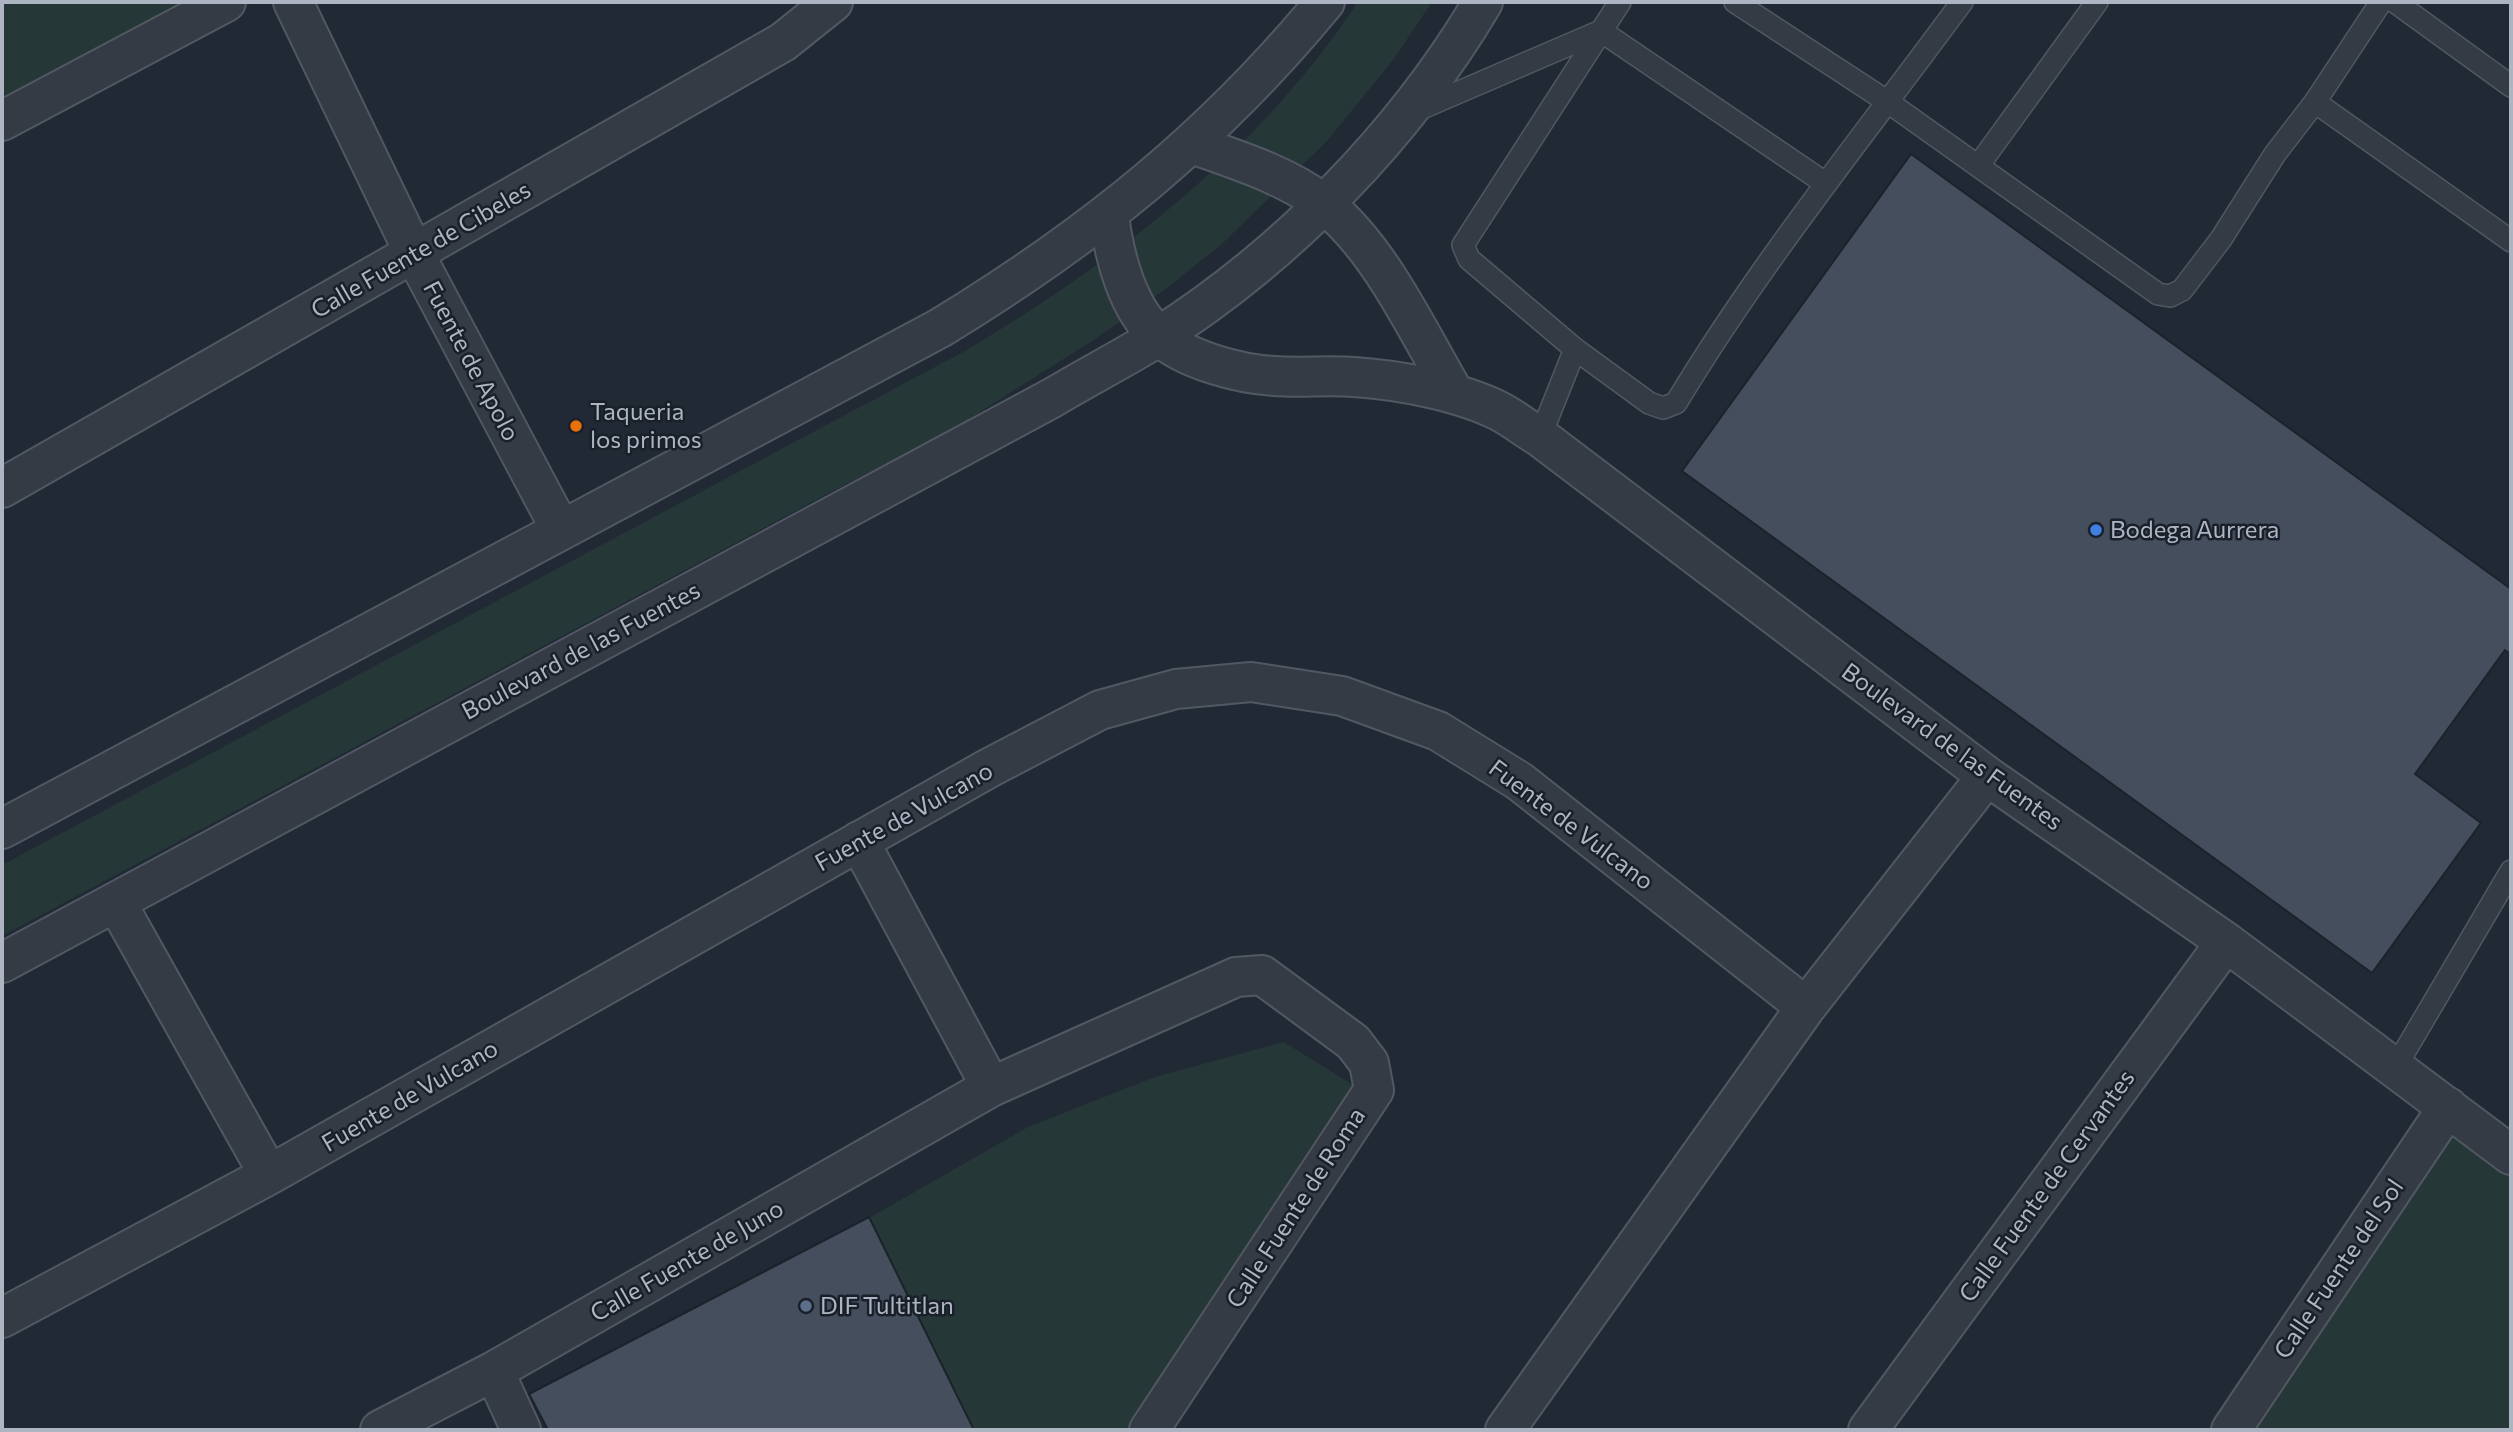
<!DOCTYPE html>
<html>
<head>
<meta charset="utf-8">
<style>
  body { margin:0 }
  #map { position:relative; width:2513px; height:1432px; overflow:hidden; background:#212934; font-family:Commissioner,sans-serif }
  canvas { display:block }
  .frame { position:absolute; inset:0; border:4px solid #aeb5c2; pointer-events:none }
</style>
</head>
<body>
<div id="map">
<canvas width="2513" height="1432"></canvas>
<div class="frame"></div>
</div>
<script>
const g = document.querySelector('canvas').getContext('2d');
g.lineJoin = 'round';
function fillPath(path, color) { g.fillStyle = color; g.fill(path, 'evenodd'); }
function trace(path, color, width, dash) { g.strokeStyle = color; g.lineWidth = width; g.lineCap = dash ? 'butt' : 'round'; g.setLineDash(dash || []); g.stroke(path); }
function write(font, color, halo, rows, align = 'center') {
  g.font = font + ' Commissioner,sans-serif'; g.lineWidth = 5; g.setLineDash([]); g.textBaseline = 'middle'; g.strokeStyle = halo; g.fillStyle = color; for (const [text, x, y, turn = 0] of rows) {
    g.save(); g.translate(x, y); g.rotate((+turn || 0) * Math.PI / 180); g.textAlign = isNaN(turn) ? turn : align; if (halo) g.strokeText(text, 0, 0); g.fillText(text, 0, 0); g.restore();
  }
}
fillPath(new Path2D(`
  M2,2H183L2,99Z
  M1358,2H1432L1393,60L1327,141L1223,243L1163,291L1092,341L942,436L844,485L2,936V865L965,351C1119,259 1258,152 1358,2Z
  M1284,1042L1353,1085L1136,1430H974L869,1218L1028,1127L1155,1077Z
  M2461,1106L2511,1132V1430H2236Z`), '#263737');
const building = new Path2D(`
  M1911,154L2511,589V655L2505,650L2415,774L2481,823L2372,973L1682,471Z
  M869,1217L974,1430H548L529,1394Z`);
fillPath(building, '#444e5c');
trace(building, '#1c222c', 2);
const service = new Path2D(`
  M1620,2L1463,245L1469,259L1575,349L1649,403L1663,408L1676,403C1761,262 1865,134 1962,2
  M1735,2L1888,102L2158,294L2170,296L2182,290L2221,239L2275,154L2315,102L2381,2
  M2395,2L2511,86
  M2315,102L2511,241
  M1415,111L1601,31L1825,183
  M1978,166L2097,2
  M1540,437L1575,349
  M2395,1068L2511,871`);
const minor = new Path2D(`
  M293,2L415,255L561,530
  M2,121L226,2
  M1192,144C1237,160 1286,175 1324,204C1380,248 1418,332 1454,393
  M1109,216C1114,255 1127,309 1159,336C1186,360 1239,374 1274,376C1301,378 1328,375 1354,377C1399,380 1459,391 1499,411C1513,418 1526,429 1540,437L1987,776L2226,942L2511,1155
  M2,488L783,42L833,2
  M859,841L991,1087
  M116,902L269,1175
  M2,1318L269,1175L989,768L1100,710L1176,689L1251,682L1342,696L1438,731L1519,781L1806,1007
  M494,1371L521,1430
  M380,1430L494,1371L991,1087L1236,977L1262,975L1353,1042L1369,1063L1374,1090L1149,1430
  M1505,1430L1806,1007L1987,776
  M1868,1430L2226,942
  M2231,1430L2448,1107`);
const tertiary = new Path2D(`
  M2,829L940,328C1091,236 1212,139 1325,2
  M2,963L1052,398C1087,377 1124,358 1158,337C1288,254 1405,134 1483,2`);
trace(service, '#515863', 24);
trace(minor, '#515863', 42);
trace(tertiary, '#515863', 42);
trace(service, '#343b45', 21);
trace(minor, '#343b45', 38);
trace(tertiary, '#343b45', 38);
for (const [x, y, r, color] of [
  [576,426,7,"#e8710a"],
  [2096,530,7,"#3f7fe0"],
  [806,1306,7,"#5c6f8a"]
]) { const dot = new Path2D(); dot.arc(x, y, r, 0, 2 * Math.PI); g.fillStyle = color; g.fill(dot); trace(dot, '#1a202a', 2.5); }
write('24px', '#aeb5c2', '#1a202a', [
  ["Calle Fuente de Cibeles",421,250,-30],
  ["Fuente de Apolo",471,361,62],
  ["Boulevard de las Fuentes",581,651,-28],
  ["Boulevard de las Fuentes",1952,747,36],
  ["Fuente de Vulcano",904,817,-29],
  ["Fuente de Vulcano",1571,825,37],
  ["Fuente de Vulcano",410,1096,-30],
  ["Calle Fuente de Cervantes",2047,1186,-54],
  ["Calle Fuente de Roma",1296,1208,-57],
  ["Calle Fuente de Juno",687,1261,-30],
  ["Calle Fuente del Sol",2339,1269,-56]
]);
write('24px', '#aeb5c2', '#1a202a', [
  ["Taqueria",590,412],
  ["los primos",590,440],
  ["Bodega Aurrera",2110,530],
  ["DIF Tultitlan",820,1306]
], 'left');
</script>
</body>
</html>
